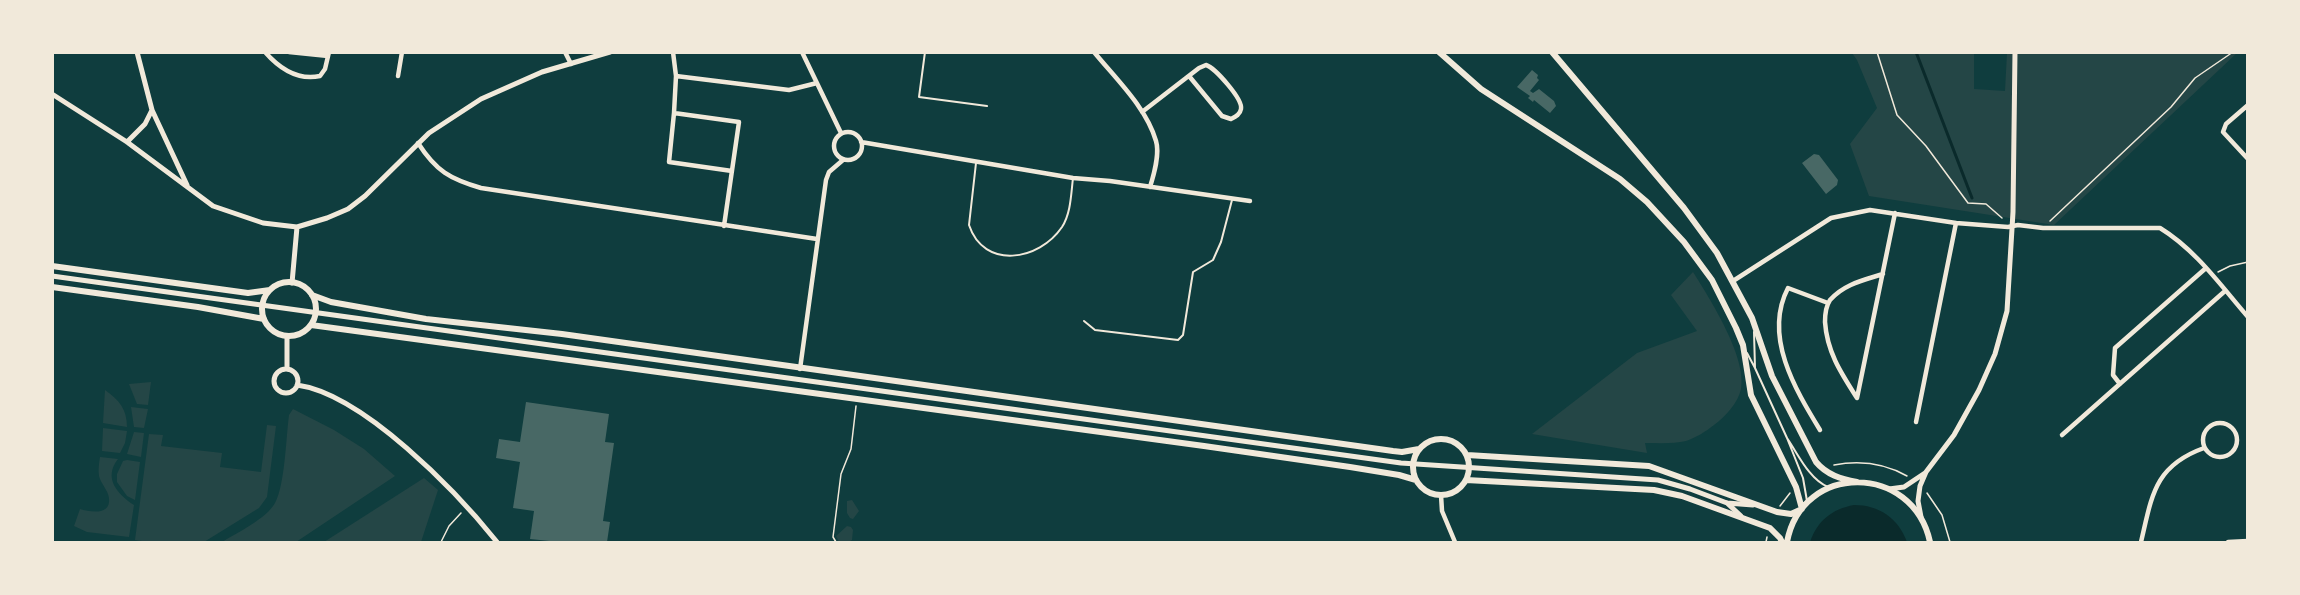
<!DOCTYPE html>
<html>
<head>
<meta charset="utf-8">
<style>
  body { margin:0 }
  #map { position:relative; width:2300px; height:595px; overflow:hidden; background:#0f3d3e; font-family:Lato,sans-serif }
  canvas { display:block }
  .frame { position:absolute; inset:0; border:54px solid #f1e9da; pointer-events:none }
</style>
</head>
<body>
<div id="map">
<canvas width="2300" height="595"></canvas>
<div class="frame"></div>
</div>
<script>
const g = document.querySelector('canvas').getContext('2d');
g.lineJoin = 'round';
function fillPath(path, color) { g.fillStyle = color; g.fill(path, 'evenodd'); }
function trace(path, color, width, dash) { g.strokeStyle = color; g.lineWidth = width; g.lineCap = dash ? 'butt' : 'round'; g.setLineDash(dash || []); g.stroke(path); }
fillPath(new Path2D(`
  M1852,53H1974V89L2005,91L2007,53H2237L2054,225L1869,196L1850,144L1877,108L1857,60Z
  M1693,272C1710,299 1747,357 1741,389C1738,403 1725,417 1714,425C1705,432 1697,437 1686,441C1674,444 1658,443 1645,443L1647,453L1532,434L1637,353L1697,331L1671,295Z
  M151,382L148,405L137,404L129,384Z
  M105,390C119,400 127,409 127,427L103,423Z
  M131,407L148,409L144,428L134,427Z
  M293,409L334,430L364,449L395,476L296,542H222C237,533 267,518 275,503C285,485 286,437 289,415Z
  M267,425L276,426L267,497L259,508L204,542H149L135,540L149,434L163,435L161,446L222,453L220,467L261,472Z
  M103,428L127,431L125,443L120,453L102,451Z
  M134,432L144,433L141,457L127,454Z
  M100,457L118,459C103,478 117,494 134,505L129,537L87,532L74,526L80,509C90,512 111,516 109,498C108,490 101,484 99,476C98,470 99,463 100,457Z
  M127,460L140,462L135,500L127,496L117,482V474L123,461Z
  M424,478L438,490L421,542H324Z
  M852,500L859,511L853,519L850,518L847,513V501Z
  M847,526L851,527L853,530L852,540L848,542H839L836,536Z`), '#244646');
fillPath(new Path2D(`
  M1854,505C1879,505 1898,518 1907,542H1810C1817,521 1832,509 1854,505Z`), '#0a2a2b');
trace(new Path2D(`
  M1916,52L1972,198`), '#0a2a2b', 3);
fillPath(new Path2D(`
  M1532,70L1538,75L1537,78L1539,80L1530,91L1533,93L1539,89L1554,101L1556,106L1550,113L1534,100L1533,102L1528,98L1530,96L1517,87Z
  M1814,154L1819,155L1838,180L1837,185L1826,194L1802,163Z
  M526,402L609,414L605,442L614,443L603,521L610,522L607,542H559L530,539L534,511L513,508L520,462L496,458L499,439L520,442Z`), '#486865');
trace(new Path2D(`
  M1877,52L1897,115L1926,146L1968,203L1986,204L2002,218
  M2050,221L2171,107L2195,78L2233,52
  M2218,272L2230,266L2248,262
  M1834,465C1860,460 1884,463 1907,476
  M1927,493L1942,515L1950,542
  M1780,506L1790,493
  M441,542L449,526L461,513
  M836,542L833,537L841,474L851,449L856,406
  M1766,542L1767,537`), '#f1e9da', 1.5);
trace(new Path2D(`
  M925,52L919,97L987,106
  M976,163L969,225C984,270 1039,261 1062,227C1071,213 1071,194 1073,178
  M1084,321L1095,330L1178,340L1183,335L1193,272L1213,260L1221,242L1232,200
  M1747,353L1755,368L1754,332
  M1755,368L1787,438
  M1807,501L1803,478L1787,438C1798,454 1809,479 1828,487`), '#f1e9da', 2);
trace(new Path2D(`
  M265,52C279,68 297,81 320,76L325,69L329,52
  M289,52L328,56
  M565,52L571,64
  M673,52L676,76L789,90L817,83
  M802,52L841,133
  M1094,52C1116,79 1146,107 1156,141C1160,154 1154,174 1150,187
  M398,76L402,52
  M676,76L674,113L739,122L724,226
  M2248,105L2226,124L2223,132L2248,159
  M1142,112L1199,68L1206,65C1215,68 1243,99 1241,109C1240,115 1235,117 1231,119L1222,116L1189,76
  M674,113L669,162L732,171
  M834 146a14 14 0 1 1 28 0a14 14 0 1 1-28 0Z
  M861,142L1073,178L1110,181L1250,201
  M418,143C436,171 450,179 481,188L817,239
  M1883,274C1864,280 1844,284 1830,300C1826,306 1825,315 1825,322C1827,352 1841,373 1857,398L1895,213
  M1733,281L1831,218L1870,210L1956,223L2008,227L2018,225L2043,228H2160C2196,250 2221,286 2248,317
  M800,369L826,180L829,172L843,160
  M2120,384L2113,375L2115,348L2206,268
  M1916,422L1956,223
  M2203 440a17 17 0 1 1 34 0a17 17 0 1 1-34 0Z
  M1820,430C1795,389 1763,336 1788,288L1828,303
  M2062,435L2225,291
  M1441,495L1442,511L1455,542
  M2141,542C2152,496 2154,466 2204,448
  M2228,542L2248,541`), '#f1e9da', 4.5);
trace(new Path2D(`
  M137,52L152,110L187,185
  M52,94L127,142L213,206L263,223L297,227L327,218L348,209L365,196L429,133L481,99L542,72L610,52
  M127,142L145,124L152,110
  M52,276L1401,463L1658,480L1690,489L1727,503L1753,505
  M292,283L297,227
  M287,336V369
  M274 381a12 12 0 1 1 24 0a12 12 0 1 1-24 0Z
  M297,385C363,394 457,492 497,542
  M1889,489L1904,487L1925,473
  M1727,503L1741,516
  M1921,517L1918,501L1920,486L1926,472L1954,435L1979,390L1995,354L2007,311L2013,212L2015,52`), '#f1e9da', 5);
trace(new Path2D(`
  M1439,52L1481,89L1620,179L1647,202L1684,242L1712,280L1736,328L1743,345L1751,395L1796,487L1802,509L1791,514L1777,512L1649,466L1467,455
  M1552,52L1684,208L1717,253L1752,318L1772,376L1816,462C1827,475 1841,479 1857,482
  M52,266L248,293L270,290
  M262 309a27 27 0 1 1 54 0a27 27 0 1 1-54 0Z
  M52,287L198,307L264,319
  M312,295L331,302L426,319L562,334L1393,451L1402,452L1419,449
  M311,325L1204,446L1350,467L1399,475L1416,480
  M1413 467a28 28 0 1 1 56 0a28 28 0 1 1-56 0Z
  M1466,480L1654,490L1682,496L1770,528L1780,538L1782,542
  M1787,542C1802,462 1913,463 1930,542`), '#f1e9da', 6);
</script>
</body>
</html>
